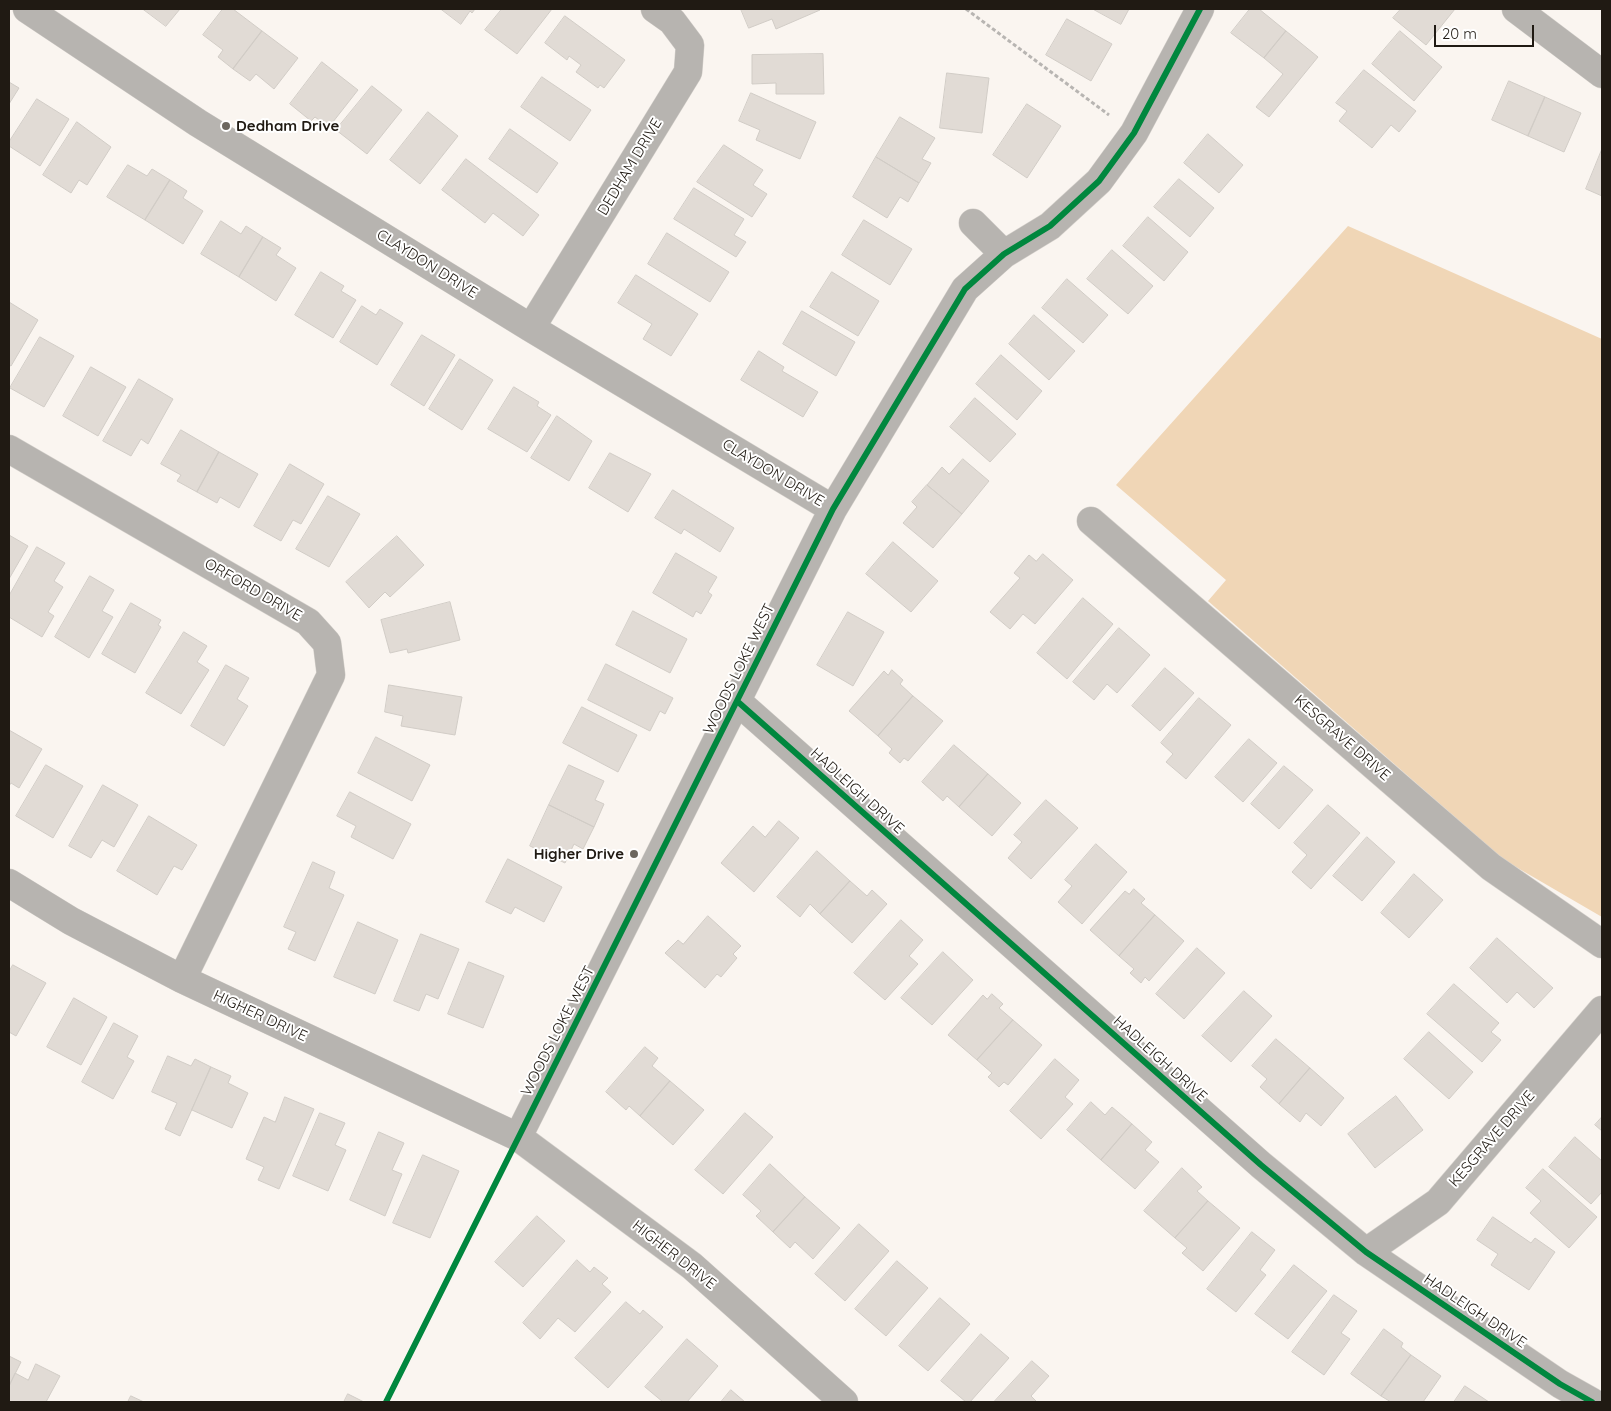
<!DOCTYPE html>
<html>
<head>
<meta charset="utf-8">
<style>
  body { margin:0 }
  #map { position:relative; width:1611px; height:1411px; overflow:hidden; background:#faf5f0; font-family:Quicksand,sans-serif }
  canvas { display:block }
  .frame { position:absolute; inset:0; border:10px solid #201a13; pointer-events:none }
  .scale { position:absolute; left:1434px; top:25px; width:100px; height:22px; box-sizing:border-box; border:2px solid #201a13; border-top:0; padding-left:6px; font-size:15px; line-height:18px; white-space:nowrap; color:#201a13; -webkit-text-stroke:4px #fff; paint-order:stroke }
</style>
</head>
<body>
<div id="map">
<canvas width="1611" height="1411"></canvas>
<div class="frame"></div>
<div class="scale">20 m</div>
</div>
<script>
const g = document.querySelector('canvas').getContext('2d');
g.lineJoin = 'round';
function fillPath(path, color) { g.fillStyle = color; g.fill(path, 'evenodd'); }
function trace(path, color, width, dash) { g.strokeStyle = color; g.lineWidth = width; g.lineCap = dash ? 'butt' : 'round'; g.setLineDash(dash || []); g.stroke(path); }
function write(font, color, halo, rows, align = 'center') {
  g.font = font + ' Quicksand,sans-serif'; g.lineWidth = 4; g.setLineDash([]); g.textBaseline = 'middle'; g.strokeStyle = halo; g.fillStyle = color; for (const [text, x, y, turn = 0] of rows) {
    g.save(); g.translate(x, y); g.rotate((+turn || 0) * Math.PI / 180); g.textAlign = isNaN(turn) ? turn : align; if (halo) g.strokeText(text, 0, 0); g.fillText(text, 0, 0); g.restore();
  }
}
fillPath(new Path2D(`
  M1348,226L1602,339V917L1504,860L1208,601L1226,580L1116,485Z`), '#f0d6b6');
const building = new Path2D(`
  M143,9H180L166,26Z
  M223,9H233L262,31L233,69L218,57L223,50L203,35Z
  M441,9H475L472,13L470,11L461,24Z
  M502,9H552L517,54L485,30Z
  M741,9H819L820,10L776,29L772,19L749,28Z
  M1093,9H1129L1121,24Z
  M1250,9H1259L1286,31L1264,58L1231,33Z
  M1401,9H1455L1426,45L1393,18Z
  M565,16L625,60L604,88L600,85L598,88L576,72L581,65L569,56L567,60L545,43Z
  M1067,19L1112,44L1091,81L1046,55Z
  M262,31L298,58L274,89L256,74L250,81L233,69Z
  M1286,31L1318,57L1269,117L1256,107L1283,74L1264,58Z
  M1400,31L1442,67L1414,101L1372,64Z
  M823,54L824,94H776V83L752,84V55Z
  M322,62L358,90L329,127L315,117L311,121L290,104Z
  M1364,70L1416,111L1399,132L1391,125L1372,148L1339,121L1347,111L1336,103Z
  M947,73L989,78L982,133L940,128Z
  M542,77L591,110L570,141L521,107Z
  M1509,81L1545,97L1528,136L1492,120Z
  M9,82L19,88L9,104Z
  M372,86L402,110L367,154L336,130Z
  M751,93L816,122L800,159L756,140L760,130L739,121Z
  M1545,97L1581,113L1564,152L1528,136Z
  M37,99L69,119L40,166L9,146V142Z
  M1027,104L1061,126L1027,178L993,155Z
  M428,112L458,136L420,184L390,160Z
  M900,117L935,138L922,159L931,163L919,183L876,157Z
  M77,122L111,147L87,185L79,180L71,193L43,175Z
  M510,129L558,163L537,193L489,159Z
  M1208,134L1243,165L1219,193L1184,163Z
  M724,145L763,170L753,185L767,194L752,217L697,182Z
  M1602,149V196L1586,189Z
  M876,157L919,183L908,202L900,197L887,218L853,197Z
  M466,159L539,215L523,236L493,213L485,223L442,190Z
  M128,165L147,176L152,169L170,180L145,220L107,197Z
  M1179,179L1214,208L1190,237L1154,207Z
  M170,180L187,191L183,198L203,211L183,244L145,220Z
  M694,188L744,219L734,235L746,242L736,257L674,219Z
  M1148,217L1188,252L1164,281L1123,246Z
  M864,220L912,249L890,285L842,255Z
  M221,221L241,234L246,226L263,237L239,277L201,254Z
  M667,233L729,272L710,302L648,264Z
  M263,237L281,248L276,255L296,268L276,301L239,277Z
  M1112,250L1153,286L1128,314L1087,279Z
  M321,272L344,286L341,291L356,300L333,338L295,315Z
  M832,272L879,301L858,336L810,307Z
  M636,275L698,314L671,356L643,339L652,324L618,303Z
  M1067,279L1108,315L1083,343L1042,308Z
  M9,302L38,320L11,366L9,365Z
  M362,306L376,315L380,309L403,323L377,365L340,342Z
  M802,311L855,342L836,376L783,344Z
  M1034,315L1075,351L1049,380L1009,344Z
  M422,335L455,355L424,406L391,385Z
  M40,337L74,356L44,407L10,388Z
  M759,351L784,367L782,371L818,392L803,417L741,380Z
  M1001,355L1042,391L1017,420L976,384Z
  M460,359L493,380L462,430L429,409Z
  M91,367L126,387L98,436L63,416Z
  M139,379L173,399L148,444L141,439L131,456L103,441Z
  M514,387L539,402L537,406L551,415L527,452L488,429Z
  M975,398L1016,434L990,462L950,427Z
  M557,416L592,441L569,481L531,458Z
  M181,430L219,452L197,492L177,481L181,475L161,464Z
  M219,452L258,474L239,508L220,497L217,503L197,492Z
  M610,453L651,474L628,512L589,488Z
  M963,459L989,481L962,514L927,485L942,467L949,474Z
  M290,464L324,484L301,524L293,520L281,541L254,526Z
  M927,485L962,514L933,548L903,523L917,507L912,502Z
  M673,490L734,528L720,552L684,529L681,534L655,518Z
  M328,496L360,514L329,567L296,549Z
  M9,535L28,546L9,579Z
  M397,536L424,565L390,597L385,592L369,608L346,582Z
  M893,542L938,581L911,612L866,574Z
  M37,547L65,563L54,581L63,587L48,612L54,616L42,637L9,617V596Z
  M676,553L717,577L708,592L712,595L701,614L696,611L693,617L653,593Z
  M1043,554L1073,580L1035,624L1023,614L1010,629L990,612L1020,578L1014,573L1029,555L1036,561Z
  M90,576L114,590L102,611L113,617L89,658L55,637Z
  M1083,598L1113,624L1067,679L1037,653Z
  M450,602L460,640L408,653L407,649L390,653L381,620Z
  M131,603L161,620L158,625L161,627L135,673L102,654Z
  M633,611L687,639L670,673L616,645Z
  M848,612L884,632L853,686L817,665Z
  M1119,628L1150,655L1117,693L1107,684L1094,700L1073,682Z
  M184,632L207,646L197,662L209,670L181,714L146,693Z
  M606,664L673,698L665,714L660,711L650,731L588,700Z
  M226,665L249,678L237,699L248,706L224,746L191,726Z
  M1165,668L1194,693L1160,731L1132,706Z
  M892,670L903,680L900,684L913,696L878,736L849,711L884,671L888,675Z
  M389,685L462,697L455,735L401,726L403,716L385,712Z
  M913,696L943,721L908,761L904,758L900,763L889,753L892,749L878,736Z
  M1199,698L1231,725L1186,779L1166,762L1173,754L1161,743Z
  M582,707L637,735L618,772L563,743Z
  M9,730L42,749L19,788L11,783L9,786Z
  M376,737L430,765L412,801L358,773Z
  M1249,739L1277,763L1243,802L1215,777Z
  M954,745L988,774L959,807L947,796L943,801L922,782Z
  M46,765L83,786L53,838L16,816Z
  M569,765L604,781L595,800L604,804L594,827L549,805Z
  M1284,766L1313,790L1279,829L1251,804Z
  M988,774L1021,803L992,836L959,807Z
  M103,785L138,805L114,847L102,840L91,858L69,846Z
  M350,792L411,824L393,859L351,837L356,826L337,816Z
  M1046,800L1078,828L1031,879L1008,858L1022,842L1014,835Z
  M549,805L594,827L583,849L574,844L565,863L530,846Z
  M1328,805L1360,833L1311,889L1292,872L1307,855L1294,843Z
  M149,816L197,845L182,870L174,866L157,895L117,871Z
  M779,821L799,838L754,892L721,863L753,826L765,837Z
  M1367,837L1395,862L1362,901L1333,876Z
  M1096,844L1127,872L1082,924L1058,902L1072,886L1065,880Z
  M817,851L850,881L820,914L810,904L800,917L777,897Z
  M508,859L562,887L544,922L515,907L511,914L486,902Z
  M313,862L335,872L329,888L344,895L315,961L288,949L296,932L284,927Z
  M1414,874L1443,900L1409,938L1381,913Z
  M850,881L867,896L872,890L887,904L852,943L820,914Z
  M1134,889L1145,899L1141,903L1155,915L1119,956L1090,930L1125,891L1129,894Z
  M1155,915L1184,941L1149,981L1145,977L1141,983L1130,973L1134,969L1119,956Z
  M708,916L741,946L733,954L737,958L721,977L717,974L705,988L665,953L678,940L683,944Z
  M901,920L923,940L909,956L918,964L885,1000L854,973Z
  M358,922L398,940L375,994L334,977Z
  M421,934L459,949L438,999L426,994L419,1011L394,1001Z
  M1497,938L1553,988L1534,1008L1517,992L1507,1003L1470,968Z
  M1197,948L1225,973L1184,1019L1156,994Z
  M943,952L973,980L932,1025L901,998Z
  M469,962L504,976L483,1028L448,1014Z
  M13,965L46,983L16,1036L9,1032V972Z
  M1454,984L1499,1023L1491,1032L1501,1040L1482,1062L1427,1014Z
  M1244,991L1272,1016L1231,1062L1202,1036Z
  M992,994L1003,1004L999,1008L1013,1020L977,1060L948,1035L983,995L987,999Z
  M74,998L107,1017L81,1065L47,1047Z
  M1013,1020L1042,1045L1008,1085L1004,1082L999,1087L988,1077L992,1073L977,1060Z
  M114,1023L138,1036L127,1057L134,1061L113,1099L82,1082Z
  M1429,1032L1473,1072L1449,1099L1404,1059Z
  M1276,1039L1310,1068L1279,1104L1260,1087L1267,1079L1252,1066Z
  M645,1047L658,1058L652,1066L670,1081L640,1116L629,1106L626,1110L606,1092Z
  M168,1056L191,1066L195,1059L211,1067L180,1136L165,1129L177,1103L152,1092Z
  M1055,1059L1079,1080L1065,1097L1073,1104L1041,1139L1010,1111Z
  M211,1067L231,1076L228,1083L248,1093L232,1128L192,1110Z
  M1310,1068L1344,1098L1321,1126L1306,1113L1300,1122L1279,1104Z
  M670,1081L704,1110L673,1145L640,1116Z
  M1396,1096L1423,1130L1375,1168L1348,1134Z
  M285,1097L314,1109L279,1189L258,1180L264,1167L246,1159L264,1117L275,1122Z
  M1091,1102L1105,1115L1112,1107L1132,1124L1101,1160L1067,1130Z
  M320,1113L345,1123L335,1145L346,1150L328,1191L293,1176Z
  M745,1113L773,1137L723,1194L695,1170Z
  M1602,1117V1131L1595,1125Z
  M1132,1124L1152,1142L1145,1150L1159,1162L1135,1189L1101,1160Z
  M379,1132L404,1143L392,1170L402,1174L385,1216L350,1200Z
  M1575,1137L1602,1161V1192L1591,1204L1549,1167Z
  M423,1155L459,1171L430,1238L393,1223Z
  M770,1164L805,1197L773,1232L756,1216L761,1211L743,1195Z
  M1182,1168L1202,1187L1197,1191L1208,1201L1175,1238L1144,1211Z
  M1543,1169L1597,1217L1569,1248L1530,1213L1541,1201L1526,1188Z
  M805,1197L840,1228L813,1259L795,1242L790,1248L773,1232Z
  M1208,1201L1240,1228L1203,1271L1182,1253L1187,1248L1175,1238Z
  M537,1216L565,1241L523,1287L495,1262Z
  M1493,1217L1531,1243L1535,1238L1555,1252L1529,1290L1491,1265L1498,1254L1477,1240Z
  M859,1224L889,1251L845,1301L815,1274Z
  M1252,1232L1275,1250L1260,1270L1266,1275L1236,1312L1207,1289Z
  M577,1260L590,1272L594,1267L608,1278L602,1284L611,1292L575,1332L558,1318L540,1339L523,1323Z
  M897,1261L928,1288L886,1336L855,1309Z
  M1294,1265L1327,1291L1288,1339L1255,1314Z
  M1334,1295L1357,1311L1341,1333L1350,1339L1324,1375L1292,1352Z
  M940,1298L970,1324L928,1371L899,1346Z
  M626,1302L640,1314L643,1310L663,1327L608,1388L575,1358Z
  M1384,1329L1403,1343L1401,1347L1411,1355L1381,1396L1351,1374Z
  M981,1334L1009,1358L970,1402H966L941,1381Z
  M687,1339L718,1366L687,1402H663L645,1387Z
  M1411,1355L1441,1376L1423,1402H1391L1381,1396Z
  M9,1356L21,1362L9,1386Z
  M1032,1361L1049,1376L1031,1396L1037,1402H994Z
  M36,1364L60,1376L46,1402H9V1386L15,1373L28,1380Z
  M1465,1386L1489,1402H1454Z
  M731,1390L745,1402H721Z
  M348,1394L364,1402H344Z
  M131,1396L144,1402H128Z`);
fillPath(building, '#e1dbd5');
trace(building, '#d1ccc6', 1);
const minor = new Path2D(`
  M27,9L198,123L531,328L833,509
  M1516,9L1602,74
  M973,223L1004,254
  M531,328L688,72L690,45L672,21L655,9
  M9,449L308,622L327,643L331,675L182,979
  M1091,521L1491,867L1602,944
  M737,701L1261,1165L1366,1252L1560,1384L1592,1402
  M9,883L71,921L182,979L518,1137L692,1266L844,1402
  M518,1137L833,509L965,289L1004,254L1050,226L1099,181L1134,133L1200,9
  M1366,1252L1438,1202L1602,1010`);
trace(minor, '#d6d2cd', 29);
trace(new Path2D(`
  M966,9L1109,115`), '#b8b5b2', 3, [4, 2.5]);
trace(minor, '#b7b4b0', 28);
trace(new Path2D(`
  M737,701L1261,1165L1366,1252L1560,1384L1592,1402
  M386,1402L833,509L965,289L1004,254L1050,226L1099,181L1134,133L1200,9`), '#00873e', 6);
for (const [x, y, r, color] of [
  [226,126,5,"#6c6760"],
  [634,854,5,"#6c6760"]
]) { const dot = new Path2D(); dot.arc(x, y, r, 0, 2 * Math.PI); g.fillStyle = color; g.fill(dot); trace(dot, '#fff', 2); }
write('bold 15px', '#201a13', '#fff', [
  ["Dedham Drive",236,126],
  ["Higher Drive",624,854,"right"]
], 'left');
write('15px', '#201a13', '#fff', [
  ["DEDHAM DRIVE",630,167,-59],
  ["CLAYDON DRIVE",427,264,32],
  ["CLAYDON DRIVE",773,473,31],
  ["ORFORD DRIVE",253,590,30],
  ["WOODS LOKE WEST",739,669,-64],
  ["KESGRAVE DRIVE",1342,738,41],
  ["HADLEIGH DRIVE",857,791,42],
  ["HIGHER DRIVE",260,1016,25],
  ["WOODS LOKE WEST",558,1031,-63],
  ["HADLEIGH DRIVE",1160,1059,42],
  ["KESGRAVE DRIVE",1492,1139,-49],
  ["HIGHER DRIVE",674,1255,38],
  ["HADLEIGH DRIVE",1475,1311,34]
]);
</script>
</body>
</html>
